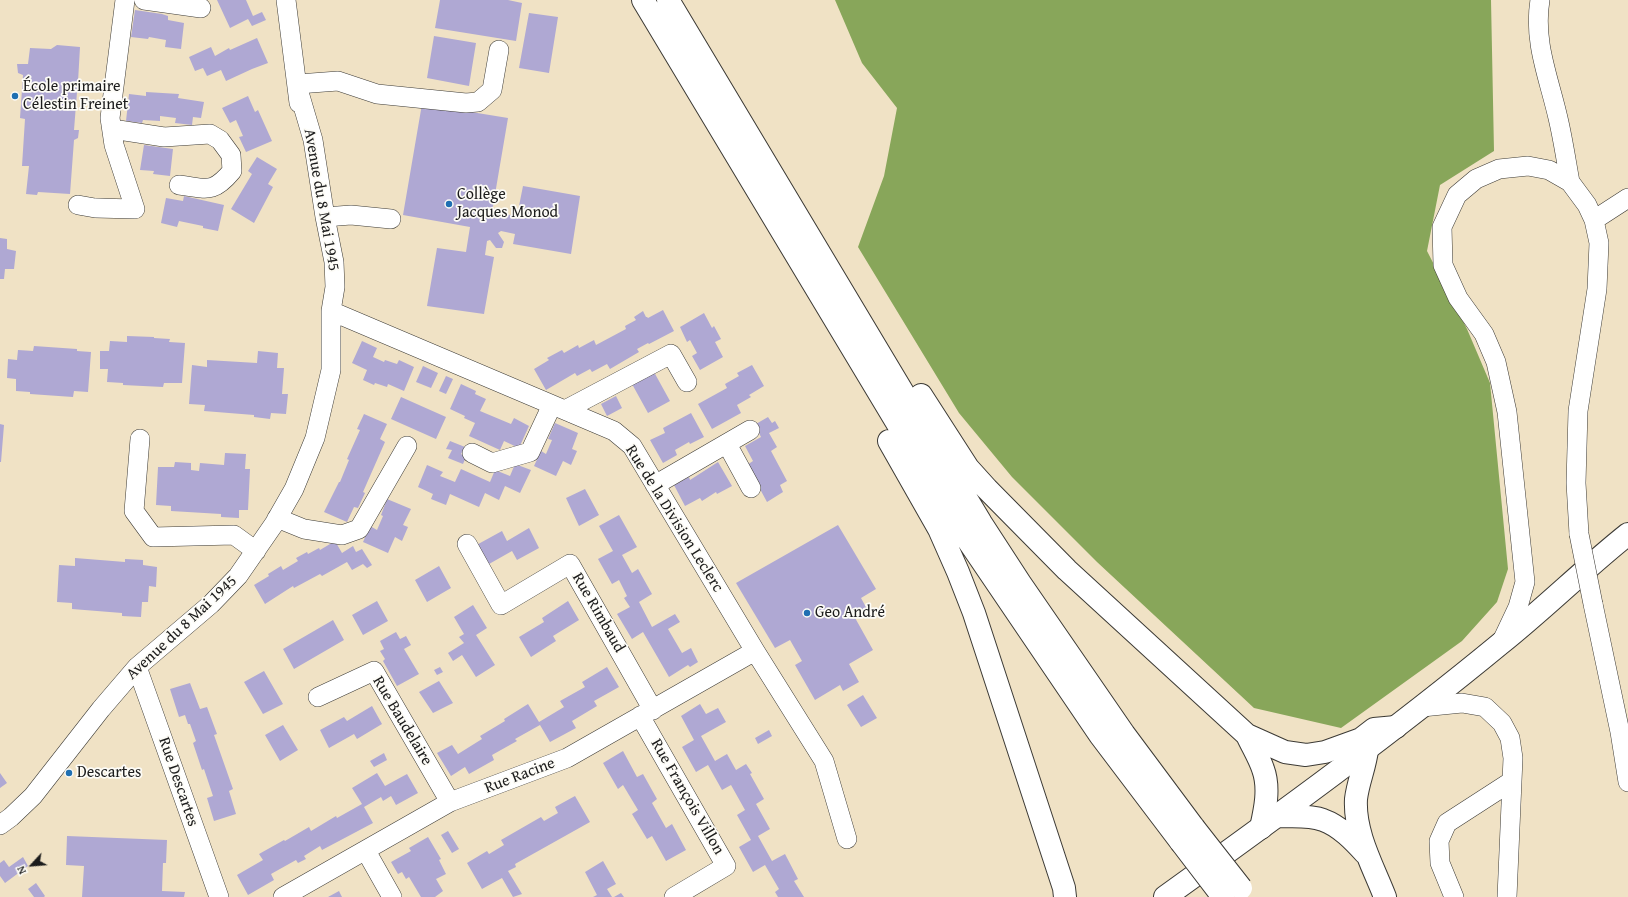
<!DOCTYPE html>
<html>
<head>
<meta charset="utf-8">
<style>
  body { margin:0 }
  #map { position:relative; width:1628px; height:897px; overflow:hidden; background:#f0e2c5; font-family:"Gentium Book Plus",serif }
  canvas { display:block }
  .north { position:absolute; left:12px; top:845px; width:40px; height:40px; -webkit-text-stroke:3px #fdfcf7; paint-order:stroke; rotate:244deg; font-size:11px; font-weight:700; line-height:16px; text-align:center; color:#1c1c1c }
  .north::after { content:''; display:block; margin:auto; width:14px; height:18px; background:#1c1c1c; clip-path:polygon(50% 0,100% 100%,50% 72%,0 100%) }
</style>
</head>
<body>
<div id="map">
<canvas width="1628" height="897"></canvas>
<div class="north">N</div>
</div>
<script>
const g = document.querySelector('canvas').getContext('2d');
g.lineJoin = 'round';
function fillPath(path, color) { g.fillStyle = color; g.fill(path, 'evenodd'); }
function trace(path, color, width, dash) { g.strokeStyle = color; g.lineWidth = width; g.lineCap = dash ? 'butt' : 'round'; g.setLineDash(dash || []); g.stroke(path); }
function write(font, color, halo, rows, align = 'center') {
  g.font = font + ' "Gentium Book Plus",serif'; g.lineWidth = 3.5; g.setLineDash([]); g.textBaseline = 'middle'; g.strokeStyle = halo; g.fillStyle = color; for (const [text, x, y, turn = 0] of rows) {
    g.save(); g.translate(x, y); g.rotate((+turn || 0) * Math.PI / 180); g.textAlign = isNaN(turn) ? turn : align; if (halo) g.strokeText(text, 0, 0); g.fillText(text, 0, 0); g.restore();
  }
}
fillPath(new Path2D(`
  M835,0H1491L1494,151L1440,185L1427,251L1467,329L1490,383L1508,569L1497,602L1462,641L1341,728L1254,708L1097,562L1012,477L959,413L858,247L884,176L897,108L862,63Z`), '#88a65a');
fillPath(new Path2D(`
  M217,0H246L253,16L262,12L266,20L252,26L248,19L230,28Z
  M440,0H508L522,3L516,41L435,28Z
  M135,10L162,14L168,16V20L184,23L181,49L165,47L166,40L149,37L148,39L131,37Z
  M529,13L558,17L549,73L519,68Z
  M434,36L476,43L469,86L427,78Z
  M257,38L268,63L252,69L226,81L221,70L207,76L203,68L195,71L189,57L211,47L215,56L229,48L230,50Z
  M57,45L80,47L78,82L82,87V92H77L74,130H79L78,138L74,140L70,194L38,192L37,195L26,194L29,166H22L25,119L20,118L23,75L18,73L17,64H28L30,48L51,49Z
  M146,92L179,94L178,98L204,102L201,118L193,117L192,125L175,123L176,118L160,116V121L143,120L142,123L126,121L129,94L146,96Z
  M248,96L255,112L258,110L272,141L246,152L239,137L243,136L236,120L230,123L222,108Z
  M422,104L508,118L492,212L517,216L523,186L580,196L571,254L513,244L515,234L501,231L498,233L504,242L502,248H496L490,240L487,241L485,255L494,257L484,314L427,306L437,248L466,252L470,227L403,215Z
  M144,145L173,149L170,176L153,174L154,171L140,170Z
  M257,157L277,169L268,184L273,187L254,223L231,209L252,174L248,171Z
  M184,196L224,205L218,231L203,228V226L179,221L177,227L161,223L166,198L183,201Z
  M0,238L7,239V249L16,251L14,269H5L4,279H0Z
  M663,310L674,331L649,344L648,343L637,349L639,352L610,369L607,364L592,372L590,369L577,376L575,373L546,390L534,369L549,360L547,358L562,350L564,353L578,345L579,348L594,340L596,345L626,329L625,326L636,320L634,317L643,311L646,317H647L648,318Z
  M704,313L712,328L714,326L721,339L715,342L723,357L700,370L692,356L697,353L690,340L687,342L680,327Z
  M127,336L154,337V338L170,339L169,342L185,343L182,383H164L163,387L123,385V383L107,382L108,369H100V351H109L110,341L127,342Z
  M362,341L377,348L373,357L384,362L385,360L397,364L399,360L414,367L404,391L388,384L387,387L375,383L374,385L363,380L367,370L352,363Z
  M34,346L77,349V351L91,352L88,392L74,391L73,397L30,394V392L16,391V379L7,378L8,359L17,360L18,350L33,351Z
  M258,351L278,353L277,368H284L282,394H288L286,414L271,413L270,419L254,417V415L204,411L205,405L189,404L192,365L207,367V360L257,363Z
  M752,365L764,386L749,395L751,397L737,405L741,413L712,429L698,404L727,388L725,384L739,376L737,373Z
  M423,366L438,373L431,388L416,382Z
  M654,372L670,401L648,413L632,384Z
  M446,376L453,379L446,394L439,391Z
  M461,384L476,391L475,394L486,399L480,411L511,424L514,418L529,426L519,448L504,441L500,450L469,436L475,423L464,418L465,416L450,409Z
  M616,396L622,408L607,416L601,404Z
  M401,397L446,417L436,439L391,419Z
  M691,413L704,437L690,444L689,442L675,450L677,455L663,463L650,440L665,433L663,428Z
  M364,414L387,424L380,439L385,442L363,492L365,493L358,508L354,507L347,522L324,512L339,482H340L349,460L347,459L360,430L357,429Z
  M768,417L772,423L775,421L779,428L769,433L777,447L771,451L787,481L780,485L783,492L767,502L747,465L753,461L745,446L761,437L758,431L749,428Z
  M555,423L578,433L572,449L577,451L571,465L563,461L556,476L534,466L541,451L546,454L552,440L548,439Z
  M0,424L4,425L1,462H0Z
  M450,441L465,447L461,454L466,457L463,464L448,458L452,450L446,449Z
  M225,453L246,454L245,469H250L248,510H239V518L221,517V514L171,511V506L156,505L158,467H174L175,462L191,463V470L199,471L200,463L224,465Z
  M718,462L732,486L717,494L716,492L702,501L700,498L685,506L674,485L689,477L690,480Z
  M515,464L531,470L520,493L505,486L499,500L485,493L479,507L450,494L446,505L431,499L433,494L418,487L427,465L443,472L440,476L455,482L461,469L490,482L495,470L510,476Z
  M585,489L599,515L579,526L566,498Z
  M387,499L411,509L403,525L408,527L402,541L395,537L388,553L363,542L370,526L377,530L383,516L381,515Z
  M619,515L637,547L622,555L632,573L638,569L652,594L639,602L652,627L675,614L680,622L668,629L682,653L691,648L698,662L690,667L688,665L669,677L643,632L632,639L617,614L630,607L624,598L627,596L619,580L612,584L598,559L613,551L599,526Z
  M838,525L876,589L861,598L867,609L854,616L873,650L849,664L859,682L843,691L840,685L815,700L795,665L802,661L790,640L775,648L736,583Z
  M529,528L539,548L517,560L512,551L482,568L471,548L502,531L507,541Z
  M335,541L342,553L353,546L356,552L362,549L372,565L367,568L363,564L352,570L347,562L322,576L320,574L294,588L293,586L265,604L254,585L269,576L268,574L281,566L283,570L298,561L296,558L307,552L308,554L319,548L320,550Z
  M75,558L125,562V559L143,560V565L157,567L156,587L149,586L148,602H142L141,617L122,616V613L72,609V603L57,602L59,565L75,566Z
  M439,566L451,588L427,602L415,580Z
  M377,601L388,621L363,635L352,615Z
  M568,601L579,620L553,636L556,641L531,657L519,637L544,622L542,618Z
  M473,605L487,628L476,635L495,665L476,677L462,655L453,661L448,653L464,643L459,637L464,634L454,617Z
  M333,620L344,640L294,669L283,649Z
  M396,632L400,639L406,636L411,645L404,649L419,674L397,686L383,661L385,659L380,651L384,649L380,641Z
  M440,667L443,672L437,675L434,670Z
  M607,667L619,687L594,701L597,706L572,721L576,728L550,742L540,725L515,739L517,741L492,755L494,760L469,774L465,767L451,776L437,753L452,745L458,754L482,739L480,736L505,721L504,719L528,704L539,722L564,707L560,701L585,687L582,682Z
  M264,671L283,704L263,714L244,682Z
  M439,681L453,703L433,713L419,692Z
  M190,683L200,709L207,707L217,734L214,735L233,789L229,791L236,814L214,821L207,798L213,796L204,769L202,770L193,743L196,741L190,724H188L185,715L179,717L170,689Z
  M863,695L877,718L861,727L847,705Z
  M700,704L706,714L718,708L726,722L701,736L715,761L727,754L736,770L746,764L752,773L750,774L764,799L756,804L770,829L758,836L772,861L785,854L798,879L794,881L804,897H778L775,892L779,889L765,865L753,872L739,847L751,840L737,815L745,810L731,785L722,790L708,765L696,772L682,747L694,740L681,716Z
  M372,706L382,724L357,739L354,734L329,748L320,730L344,717L347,721Z
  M283,725L298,750L280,761L265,735Z
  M769,730L772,736L758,744L755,738Z
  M623,751L637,777L643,774L657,799L652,803L666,828L672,824L686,850L666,861L652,836L647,839L632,814L638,810L623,785L618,789L603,763Z
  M384,753L387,760L374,767L370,761Z
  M0,773L7,783L0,788Z
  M377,773L385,786L407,774L418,793L396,805L391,796L383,801L381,797L364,807L373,823L322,850L320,846L304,856L306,859L298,863L296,860L271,874L274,880L248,895L237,875L263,860L259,854L284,840L285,841L309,827L311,831L336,816L337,818L362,804L352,788Z
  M575,796L590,822L515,864L516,867L508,871L522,894L513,897L502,878L482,889L467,863L487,851L489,854L504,845L501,840L541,817L544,821L558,813L555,807Z
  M448,831L459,849L452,853L441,835Z
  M67,836L167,840L166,863H163L162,891L185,892L184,897H82L84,866L66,865Z
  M428,837L441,859L439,860L446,874L436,879L443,891L435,897H421L409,877L406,879L402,872L398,874L391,862L411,851L409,848Z
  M23,857L28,866L5,883L0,876V863L4,860L9,867Z
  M603,861L616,884L607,889L612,897H593L597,895L585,872Z
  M36,883L45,896L44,897H34L28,889Z
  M339,891L342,897H328Z
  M621,893L624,897H614Z`), '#afa8d3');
const minor = new Path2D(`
  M144,0L201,8
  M286,0L299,103
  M1540,0C1533,42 1549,78 1558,118C1563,139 1566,160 1570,182
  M298,84L338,81L377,94L466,103L478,102L492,90L499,50
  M112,129L164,137L210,134L220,140L231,155L232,171C212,195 206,188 179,185
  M78,205L95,208L135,209L114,145L110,118L125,0
  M325,217L351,215L391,219
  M1594,220L1628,198
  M331,311L614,431L632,446L755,651L824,761L847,839
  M565,410L671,354L687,382
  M140,439L134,511L153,537L234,535L256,551
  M727,444L751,488
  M472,453L492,463L530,452L552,405
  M655,485L750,430
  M277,518L304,529L342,535L359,529L407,446
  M467,544L501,605L570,564L653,710
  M1593,604L1620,732L1628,782
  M1501,643L1518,607L1525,582L1507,412L1496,362L1484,334L1458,298L1443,265L1442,227L1457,195L1476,179L1499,169L1528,166L1549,170L1570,182L1587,205L1594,220L1599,243L1597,289L1578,411L1576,483L1579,534
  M137,667L219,897
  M318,697L374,671L450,802
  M1422,707L1462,703L1485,707L1502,723L1510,738L1513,758L1507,897
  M640,716L726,866L674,897
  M0,825L11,817L33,796L101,709L137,667L211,604L238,576L274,524L294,489L315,438L331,370V311L335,287L334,262L325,217L313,140L298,89
  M366,851L392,897
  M283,897L450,802L567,758L755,651
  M1454,897L1440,863L1439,841L1447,823L1512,781`);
const major = new Path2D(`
  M1165,897C1279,815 1392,733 1500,644C1544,609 1584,569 1628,534`);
const highway = new Path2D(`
  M643,0L965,536L1100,735L1181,842
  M668,0L981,523L1020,583L1124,734L1194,828
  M921,395L968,468L987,489L1067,570L1247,735L1285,752L1306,755L1325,752L1361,739L1374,729L1396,727
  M889,441L939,529L958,572L974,613L1064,888L1065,897
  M1247,735C1252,746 1259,757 1263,769C1270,788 1265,810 1261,828
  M1367,750C1365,767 1358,782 1356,799C1354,833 1373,866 1385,897
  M1279,816C1293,817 1310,815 1323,820C1340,826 1354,841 1365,853`);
trace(minor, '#3c3a35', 20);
trace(major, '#3c3a35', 24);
trace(highway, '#3c3a35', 24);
trace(minor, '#fff', 19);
trace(major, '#fff', 22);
trace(highway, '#fff', 22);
const minorBridge = new Path2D(`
  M1579,534L1593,604`);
const highwayBridge = new Path2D(`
  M1194,828L1241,888
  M1181,842L1223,897`);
trace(minorBridge, '#3c3a35', 20, []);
trace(highwayBridge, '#3c3a35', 24, []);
trace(minorBridge, '#fff', 19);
trace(highwayBridge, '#fff', 22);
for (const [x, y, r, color] of [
  [15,96,4,"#1f6fb2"],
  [449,204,4,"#1f6fb2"],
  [807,613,4,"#1f6fb2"],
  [69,773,4,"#1f6fb2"]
]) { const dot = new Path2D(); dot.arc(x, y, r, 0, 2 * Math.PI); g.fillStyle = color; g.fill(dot); trace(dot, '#fdfcf7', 1.5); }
write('16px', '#1c1c1c', '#fdfcf7', [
  ["École primaire",23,87],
  ["Célestin Freinet",23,105],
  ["Collège",457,195],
  ["Jacques Monod",457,213],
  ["Geo André",815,613],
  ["Descartes",77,773]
], 'left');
write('16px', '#1c1c1c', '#fdfcf7', [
  ["Avenue du 8 Mai 1945",321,200,80],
  ["Rue de la Division Leclerc",674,519,58],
  ["Rue Rimbaud",598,613,60],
  ["Avenue du 8 Mai 1945",182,628,-43],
  ["Rue Baudelaire",402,721,59],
  ["Rue Racine",520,776,-21],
  ["Rue Descartes",178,782,71],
  ["Rue François Villon",687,797,60]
]);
</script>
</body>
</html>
